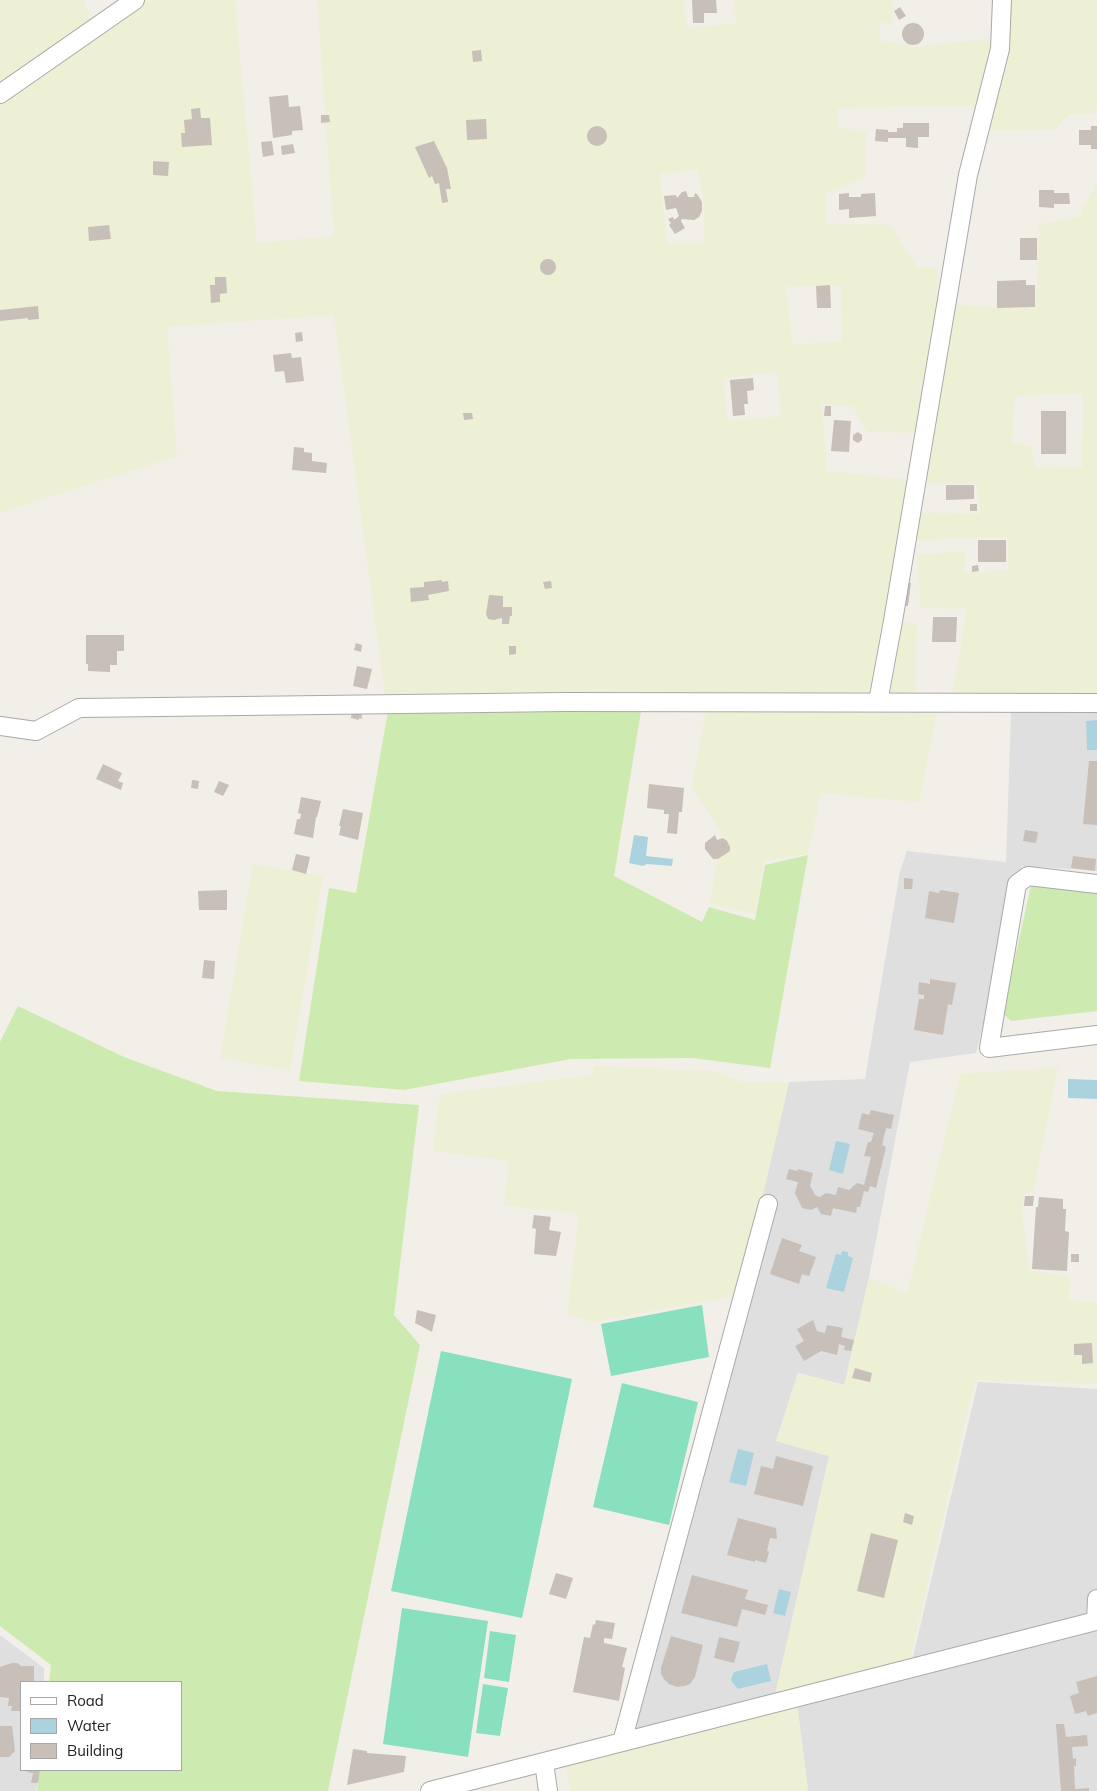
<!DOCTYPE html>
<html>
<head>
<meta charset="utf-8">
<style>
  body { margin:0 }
  #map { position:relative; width:1097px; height:1791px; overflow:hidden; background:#f2efe9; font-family:Mulish,sans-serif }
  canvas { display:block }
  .legend { position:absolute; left:20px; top:1681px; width:162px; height:90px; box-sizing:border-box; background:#fff; border:1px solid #a7a7a7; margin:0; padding:6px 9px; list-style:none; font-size:15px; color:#222 }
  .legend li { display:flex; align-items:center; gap:10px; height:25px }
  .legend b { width:25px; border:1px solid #a7a7a7 }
</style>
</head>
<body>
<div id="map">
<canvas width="1097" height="1791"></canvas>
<ul class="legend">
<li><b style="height:6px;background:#fff"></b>Road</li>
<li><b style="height:14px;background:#aad3df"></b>Water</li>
<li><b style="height:14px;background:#c7bfb8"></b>Building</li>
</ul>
</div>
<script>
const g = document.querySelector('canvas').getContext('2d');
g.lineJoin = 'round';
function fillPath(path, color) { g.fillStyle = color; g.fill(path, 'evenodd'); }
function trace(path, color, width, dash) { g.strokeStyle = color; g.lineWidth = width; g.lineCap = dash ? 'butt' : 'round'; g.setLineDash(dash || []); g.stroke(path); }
fillPath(new Path2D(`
  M1011,712H1097V871L1022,866L976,1053L910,1062L869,1277L845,1385L798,1373L776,1441L829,1456L774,1700L912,1661L978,1382L1097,1389V1791H808L797,1704L626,1736L759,1211L789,1082L865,1079L900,871L907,851L1006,862Z
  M0,1635L44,1668V1682H21V1770H40L36,1791H0Z`), '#e0dfdf');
fillPath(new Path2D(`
  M0,0H84L92,25L131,0H235L257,243L334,236L317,0H683L687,28L737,23L733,0H893L892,23H880V40L914,47L1004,37L1006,0H1097V109L1093,114L1068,115L1055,130L983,131L990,105L838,108L837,126L866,132V177L826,193L825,223L890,225L918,268H938L937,304L1036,309L1039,224L1079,217L1097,180V703L951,701L967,609L920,608L918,555L965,551V573L1008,570V538L983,537L912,541L915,512L980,514L977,484H921V433L867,432L853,407L822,404L827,471L913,480L896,621L917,624L915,701L386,703L334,315L167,327L177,456L0,513ZM698,170L704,207V243H667L660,174ZM841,285L842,341L793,345L786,287ZM777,372L781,416L728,421L723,378ZM1083,393L1082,468L1035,467L1031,446L1012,442L1015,396Z
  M706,708L938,709L919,802L821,793L808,854L764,861L755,914L710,904L721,832L692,788Z
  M253,864L323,876L290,1070L220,1058Z
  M594,1066L713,1071L746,1083L789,1082L759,1211L736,1296L592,1322L567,1314L579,1214L504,1205L509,1161L433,1151L440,1094L593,1075Z
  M1058,1067L1033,1193L1024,1194L1022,1213L1029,1270L1070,1277L1069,1300L1097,1302V1384L975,1380L910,1660L774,1700L829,1456L776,1441L798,1373L844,1385L869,1277L907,1294L960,1074Z
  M797,1703L808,1791H570L565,1762Z`), '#eef0d5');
fillPath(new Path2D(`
  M388,711H641L614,876L702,922L709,907L755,920L765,865L808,855L770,1068L692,1058L571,1059L404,1090L299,1081L329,888L356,893Z
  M1031,885L1097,893V1011L1011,1021L1003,1013Z
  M18,1006L124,1057L217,1091L419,1105L394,1315L420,1345L328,1791H37L39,1770H181V1682H49L51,1665L0,1626V1042Z`), '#cdebb0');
fillPath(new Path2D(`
  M702,1305L709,1357L611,1376L601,1324Z
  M441,1351L572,1379L522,1618L391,1591Z
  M622,1383L698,1402L669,1525L593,1507Z
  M402,1608L488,1621L468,1757L383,1744Z
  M490,1631L516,1635L509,1682L484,1678Z
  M483,1684L508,1688L500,1736L476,1733Z`), '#88e0be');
fillPath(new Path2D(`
  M1097,720V750H1087L1086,721Z
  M634,835L648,837L646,856L673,859L672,866L647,864L643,866L629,863Z
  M1068,1079L1097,1080V1099L1068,1098Z
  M836,1141L850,1144L843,1174L829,1170Z
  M842,1251L848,1252V1256L853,1258L844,1292L826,1288L836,1254L841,1255Z
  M738,1449L754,1453L746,1486L729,1482Z
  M779,1589L791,1592L785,1616L773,1613Z
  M767,1664L771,1681L738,1689C732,1681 729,1683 734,1672Z`), '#aad3df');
fillPath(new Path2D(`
  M692,0H716L717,13H704V23H693Z
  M900,7L906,16L899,20L894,11Z
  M902 34a11 11 0 1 1 22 0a11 11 0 1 1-22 0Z
  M481,50L482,61L473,62L472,51Z
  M288,95L289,107L300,106L303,130L292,131V135L273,138L269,97Z
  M200,108L201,118H210L212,145L182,147L181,133H185L184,120L192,119L191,109Z
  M321,115H329L330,122L321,123Z
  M486,119L487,139L467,140L466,120Z
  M903,123H929V137H918V148L906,147V138H888V142L875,141L876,129L888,130V132H897V128H903Z
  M1091,126H1097V149H1091V145H1079V130H1091Z
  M587 136a10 10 0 1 1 20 0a10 10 0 1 1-20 0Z
  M272,141L274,155L263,157L261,142Z
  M434,141L447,168L451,189H446L448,202L442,203L439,183L435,184L432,176L429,178L415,147Z
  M293,144L295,153L282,155L281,146Z
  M153,161L169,162L168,176L153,175Z
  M1039,190H1054V193H1069L1070,204H1054V208L1039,207Z
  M686,191L688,197H694L695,193L697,194L702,202V211L699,217L694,220L682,219L681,221L685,228L675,234L669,225L671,223L668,219L673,217L674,220L679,216L676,208L666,210L664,196L676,195L677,198L682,192Z
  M849,193V197H861V194L875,193L876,216L849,218V209L839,210V194Z
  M109,225L111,239L89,241L88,227Z
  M1020,238H1037V260H1020Z
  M540 267a8 8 0 1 1 16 0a8 8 0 1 1-16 0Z
  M215,277H226L227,293L220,294V302L211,303L210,285H215Z
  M1026,280V285H1035V307L997,308V281Z
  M830,285L831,308H817L816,286Z
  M38,306L39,319L28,320V318L0,321V310Z
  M302,332L303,341L296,342L295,333Z
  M291,353L292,358L301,357L304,381L286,383L284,371L275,372L273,355Z
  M753,378L754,390L747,391L748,404H744L745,415L733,416L730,380Z
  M825,406H831V416H824Z
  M1041,411H1066V454H1041Z
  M463,413H472L473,419L464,420Z
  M834,420L851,421L849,452L831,451Z
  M858,432L862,435V440L858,443L853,440V435Z
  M294,447L304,448V452L312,453V461L327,463L326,473L292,470Z
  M946,485H974V499L946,500Z
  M970,504H977V511H970Z
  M978,540H1006V562H978Z
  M978,565L979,571L972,572V566Z
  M442,580V582L448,581L449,591L428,595L429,600L411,602L410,588L424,587V582Z
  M551,581L552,588L545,589L543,582Z
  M904,582L911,583L908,606H900Z
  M489,595L503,596V607H512V616H510L509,624H502V618L494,620L488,619L486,614Z
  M933,617H957L956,642H932Z
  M86,635H124V651H117V665H110V672L88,671V664H86Z
  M356,643L362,645L361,652L354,650Z
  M509,646H516V654L509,655Z
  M357,666L372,669L367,689L353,686Z
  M352,711H361L362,719L359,718V720L351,718Z
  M1089,761H1097V825L1083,824Z
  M103,764L122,773L118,781L123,783L121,790L96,779Z
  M192,780L199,781L198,789L191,788Z
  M219,781L229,785L223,796L214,792Z
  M649,784L684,788L682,812H679L677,834L667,833L669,814H664V810L647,808Z
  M301,797L321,801L317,817H316L313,838L294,834L297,819H300L301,814L298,813Z
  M343,809L363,813L358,840L339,835L341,826H339Z
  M1025,830L1038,832L1036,843L1023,841Z
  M715,835L717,840L723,838L727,841L730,847V851L718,859H713L705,849V843Z
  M296,854L310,857L306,874L292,870Z
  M1073,856L1096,859L1095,871L1071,868Z
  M904,878L913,879L912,889H904Z
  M227,890V910H199L198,891Z
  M940,890L959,893L954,923L925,918L929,891L939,893Z
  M204,960L215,961L214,979L202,978Z
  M930,979L956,983L952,1005L948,1004L943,1035L914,1030L919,999H924V995L918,994L919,982L930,984Z
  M871,1110L894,1115L891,1129L886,1128L882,1145L886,1147L876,1188L870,1186L868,1192L864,1191L860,1207H857L856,1213L833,1208L831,1216L821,1214L817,1207L811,1210L802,1208L795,1193L798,1182L786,1179L789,1169L797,1171L798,1169L813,1173L810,1186L816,1196L820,1197L826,1193L836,1195L838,1187L849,1190L857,1183L864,1185L871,1157L864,1156L868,1142H871L874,1133L858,1129L862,1113L869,1115Z
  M1025,1196H1034L1033,1206H1024Z
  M1039,1197L1063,1199V1209H1066L1065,1231L1069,1232L1067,1271L1032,1269L1036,1207H1038Z
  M534,1215L551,1217L549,1230L561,1232L556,1256L534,1254L536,1229L532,1228Z
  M782,1238L802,1245L799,1251L816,1257L809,1276L802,1274L799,1284L770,1274Z
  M1071,1254H1079V1262H1071Z
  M417,1310L436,1315L432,1332L415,1323Z
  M813,1320L817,1331L825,1333L827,1325L843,1328L841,1337L854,1340L851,1351L844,1350L845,1346L839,1344L837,1355L821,1351L804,1361L795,1346L804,1341L797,1329Z
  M1092,1343L1093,1363L1082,1364V1355H1074V1344Z
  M855,1368L872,1373L870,1382L852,1378Z
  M776,1456L813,1466L803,1506L754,1494L761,1466L773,1469Z
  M905,1513L914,1516L912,1525L903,1522Z
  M738,1518L776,1528L777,1539L770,1538L767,1551L769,1552L766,1563L755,1560V1562L727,1555Z
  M871,1533L898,1540L884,1598L857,1591Z
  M556,1573L573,1578L566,1599L549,1594Z
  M692,1575L748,1590L745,1599L768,1605L765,1615L742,1609L737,1627L681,1613Z
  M596,1620L615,1623L612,1639L604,1638V1643L627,1648L622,1667L625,1668L619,1701L573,1692L584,1637L590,1638L593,1624L595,1625Z
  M671,1636L703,1645L695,1677L690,1684L685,1686L677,1687L669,1684L664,1679L661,1674V1668Z
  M719,1637L740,1642L734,1663L714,1658Z
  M12,1663H17L21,1666H34V1682H21V1711H11L12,1706H8L9,1698L0,1697V1667Z
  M1097,1676V1713L1088,1716L1086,1711L1075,1714L1070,1696L1079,1693L1076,1682Z
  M1056,1724H1064L1066,1737L1087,1735L1088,1746L1072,1747L1073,1759L1076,1758V1766H1074L1075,1789L1089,1788V1791H1061Z
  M0,1726H12L15,1751L9,1757H0Z
  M353,1749L367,1751V1753L406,1756L404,1772L347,1785Z
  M27,1770H40L38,1783H31L33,1773L27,1772Z`), '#c7bfb8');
const minor = new Path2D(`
  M0,94L135,0
  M878,702L893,621L968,175L1000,49L1002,0
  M0,726L36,731L79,708L565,702L1097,703
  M1097,884L1028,876L1017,884L989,1048L1097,1035
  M622,1742L768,1204
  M544,1762L1096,1621L1097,1599
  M430,1791L544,1762L548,1791`);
trace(minor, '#a9a9a9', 20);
trace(minor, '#fff', 18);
</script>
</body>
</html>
